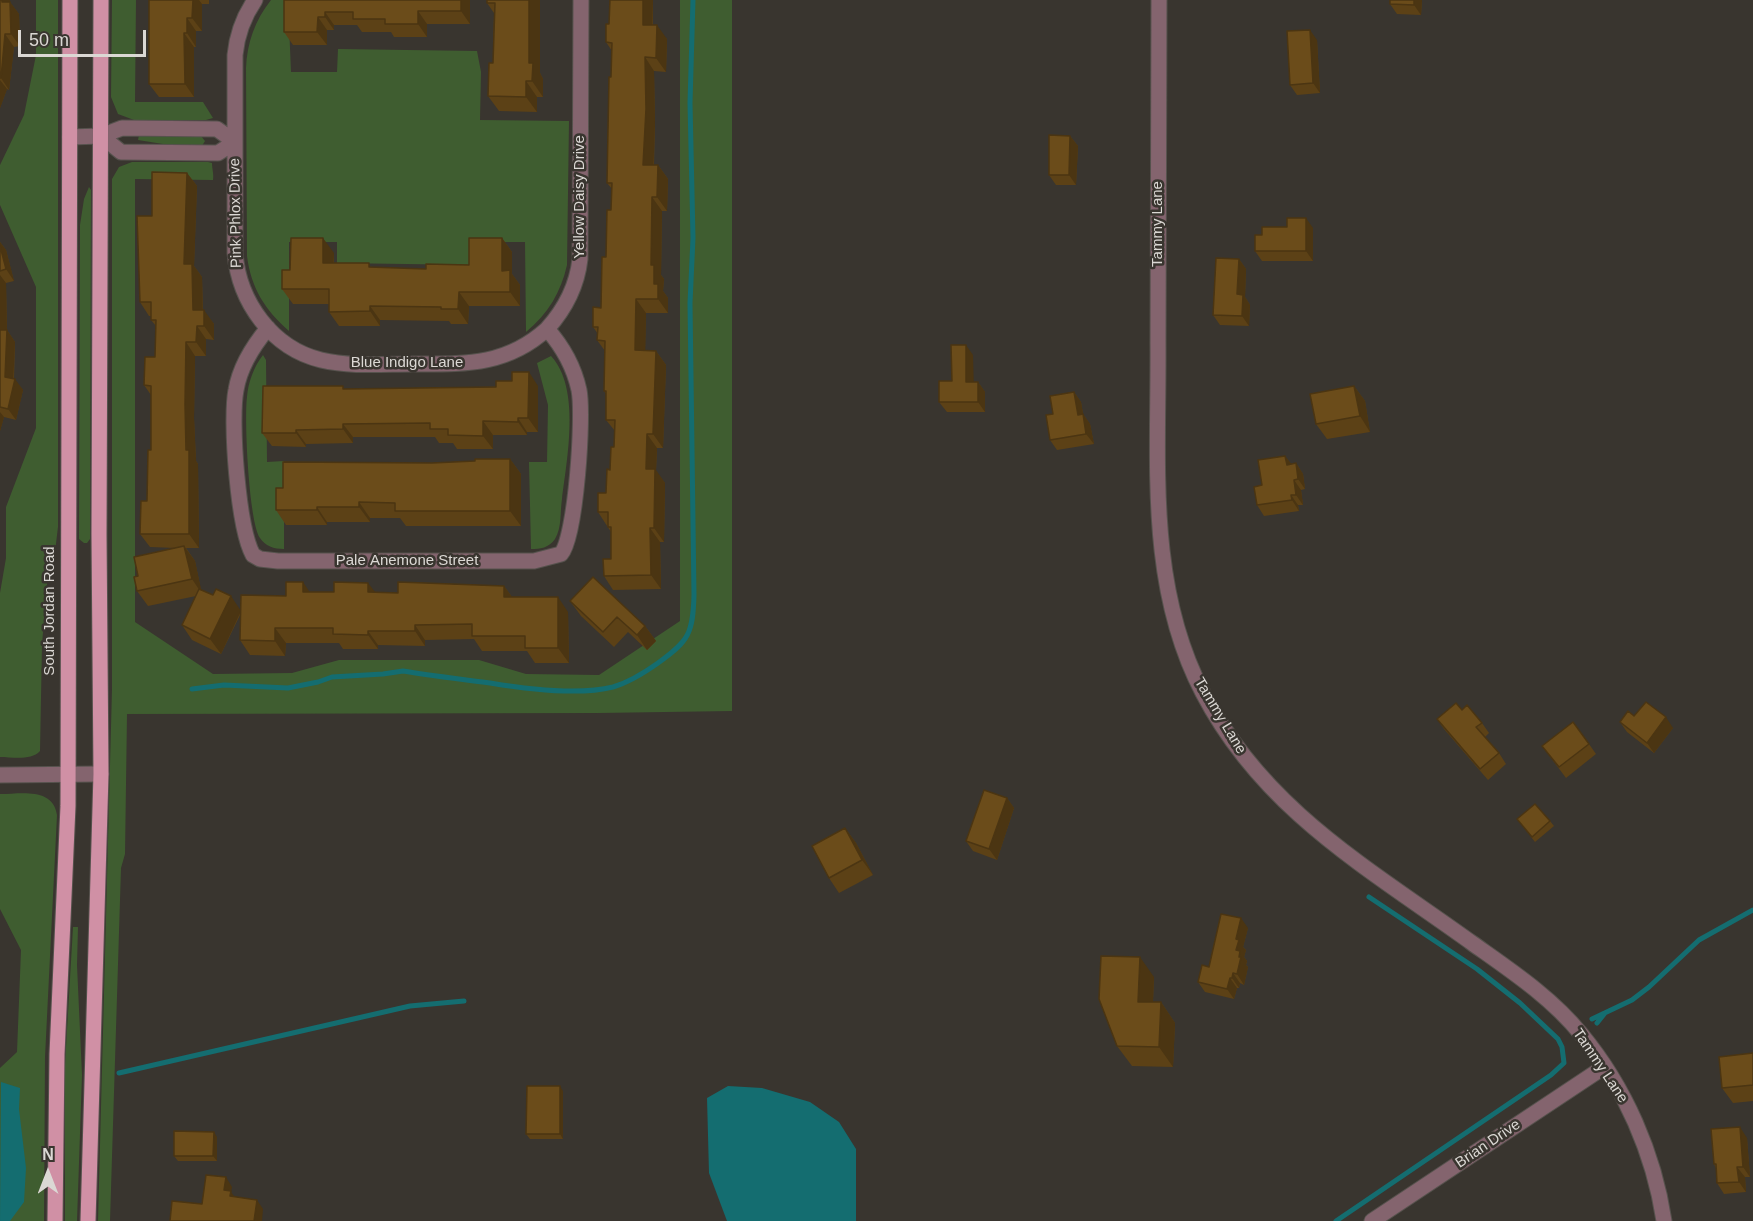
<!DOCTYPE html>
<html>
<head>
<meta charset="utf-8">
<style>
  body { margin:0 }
  #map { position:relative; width:1753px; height:1221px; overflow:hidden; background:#39352f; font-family:Helvetica,sans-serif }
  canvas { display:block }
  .north { position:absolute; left:18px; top:1143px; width:60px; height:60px; -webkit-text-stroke:4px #39352f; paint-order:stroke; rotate:0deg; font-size:16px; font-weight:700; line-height:24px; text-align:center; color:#dbd8d4 }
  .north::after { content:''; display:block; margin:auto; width:21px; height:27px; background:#dbd8d4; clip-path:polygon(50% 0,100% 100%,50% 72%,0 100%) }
  .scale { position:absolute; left:18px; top:30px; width:128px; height:27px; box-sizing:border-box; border:3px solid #dbd8d4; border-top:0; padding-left:8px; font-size:18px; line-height:21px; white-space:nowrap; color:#dbd8d4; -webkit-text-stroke:4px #39352f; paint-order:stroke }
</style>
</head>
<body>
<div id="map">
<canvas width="1753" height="1221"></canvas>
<div class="north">N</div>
<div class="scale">50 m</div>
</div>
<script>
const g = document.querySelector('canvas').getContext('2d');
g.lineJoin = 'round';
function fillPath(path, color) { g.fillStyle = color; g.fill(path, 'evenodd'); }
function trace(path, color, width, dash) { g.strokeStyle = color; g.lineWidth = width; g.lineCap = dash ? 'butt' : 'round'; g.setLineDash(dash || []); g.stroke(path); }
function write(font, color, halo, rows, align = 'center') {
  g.font = font + ' Helvetica,sans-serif'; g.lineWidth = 5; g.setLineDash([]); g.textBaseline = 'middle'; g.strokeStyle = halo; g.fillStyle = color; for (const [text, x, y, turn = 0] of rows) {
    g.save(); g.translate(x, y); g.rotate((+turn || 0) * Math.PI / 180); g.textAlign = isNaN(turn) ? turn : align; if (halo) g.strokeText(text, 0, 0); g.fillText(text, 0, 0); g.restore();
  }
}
fillPath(new Path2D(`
  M36,0H58V527L54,560L48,573L42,644L40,751C31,761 12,757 0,757V593L6,558V507L36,428V287L0,205V165L24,115L36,55Z
  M112,0H136L135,102H203L213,118L206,120H134L118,114L111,97Z
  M271,0H288L291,72H337L338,49L477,51L481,72L480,120L569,121L567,265C561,292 548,314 526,332L525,242H476L475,265L337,263V242H289V331C265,310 251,288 247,256L246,68C247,43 255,20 271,0Z
  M680,0H732V711L598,713L127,714L125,854L121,868L110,1221H98L112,689V179L119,167L132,162H208L212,163C212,169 214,174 213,180L135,179V622L213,674L292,673L339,660H479L526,674L599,675L680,621Z
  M139,135L201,136L205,141L202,146L169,145L138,140Z
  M89,187L91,190L90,539L87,543H84L79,539L80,225L84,199Z
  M263,355L266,360L267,462L284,461V549C274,549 265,546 260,538C249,522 244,419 247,397C248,383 254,366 263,355Z
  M551,356C581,388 567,459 562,499C560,511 562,528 555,539C549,548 540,549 531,549L529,462H547L548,405L537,363Z
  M0,794C21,794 53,787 57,815L45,1057L44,1221H0V1068L17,1052L21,950L0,909Z
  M73,927H78L77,965L82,1075L77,1221H65V1065Z`), '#3f5d30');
fillPath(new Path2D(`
  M1,1082L20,1088L19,1109L26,1168L24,1202L10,1221H0Z
  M728,1086L762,1088L810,1102L839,1122L856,1149V1221H727L709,1173L707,1098Z`), '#146d70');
trace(new Path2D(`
  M192,689L224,685L288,688L318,682L332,677L383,674L403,671C432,676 461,679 490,683C526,689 577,696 613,687C630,682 644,673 658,663C689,641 693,633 694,595L690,303L693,238L690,103L693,0
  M1592,1019L1632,1000L1649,987L1699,940L1753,910
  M1597,1023L1605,1013
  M119,1073L410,1006L464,1001
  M1336,1221L1551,1075L1564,1063L1562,1047L1558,1039L1520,1003L1477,969L1369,897`), '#146d70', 5);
const minor = new Path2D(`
  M255,0C244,16 237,35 235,55V253C239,302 272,348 321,360C351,367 383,364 413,364C465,364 506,366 547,329
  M1159,0C1159,114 1158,228 1158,343C1159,460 1146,585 1203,693C1264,810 1368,868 1472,943C1510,970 1551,997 1581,1034C1625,1087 1654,1154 1664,1221
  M70,137L101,136L122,128L217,129L235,142L218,153L121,152L101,136
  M561,554C576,537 584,415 579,390C574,367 563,347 547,329C565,309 577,286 580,259L581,0
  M253,555L260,559L278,561H534L561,554
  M253,555C238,528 230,420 236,390C240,366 253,346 268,328
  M0,775L101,774
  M1372,1221L1604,1067`);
const major = new Path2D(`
  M55,1221L57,1054L68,806L70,0
  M88,1221L101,774L99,534L101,0`);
trace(minor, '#56524d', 17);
trace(major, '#56524d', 17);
trace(minor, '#84646e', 15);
trace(major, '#d090a5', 15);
fillPath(new Path2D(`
  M0,0H10V2L19,14L20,46L14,47L9,90L7,89L0,108Z
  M149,0H209V4H202V31H196V47H194V97H159L149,84Z
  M284,0H470V24H427V37H394L391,32H362L357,25H334V30H327V45H293L284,32Z
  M487,0H540V73L543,79V97H537V112L499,111L488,96L493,63L494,13L487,3Z
  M653,0V25L667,39L666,72L654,71L655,123L654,165H658L668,179L667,211H662L661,275L664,279L663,291L668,298V313H646L645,350L656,351L666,365L663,448H657L656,471L665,483L664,542H660L661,589L613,590L604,576L611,559V532L598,512L606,493L614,447L615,431L606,420V394L604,391L605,351L597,340L598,334L593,327L601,308L611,210L612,189L607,183L612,51L606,42L609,24Z
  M1422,0L1421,15L1397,14L1390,4Z
  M1317,40L1320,93L1297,95L1290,85Z
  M1070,136L1078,146L1076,185H1056L1049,175Z
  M187,173L197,186L194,266L202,277L203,310L214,324V340L206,339V356H195L194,418L196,461L198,464L199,548H186L195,561L201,590L241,610L286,596L310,592L398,593L504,586L512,597L568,612L569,663H535L527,651H482L474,639L425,640V646L378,645V649H343L339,643H286L285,656L250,655L240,640L241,613L221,654L192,640L182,625L196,596L148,606L137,591L138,576L176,548L150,547L140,534L147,501L151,450V395L144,385L155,357L156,326L151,320V316H149L140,302L152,216Z
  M1313,228V261H1262L1255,251L1262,235Z
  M502,238L512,252V274L520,285V306H469L468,324H451L449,321L380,320V326H339L329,312V304H293L282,289L290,270L334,253V263L373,267L426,269L469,265Z
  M0,242L6,250L14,281L6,283L7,330L15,342L14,379L23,390L16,420L4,417L0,431Z
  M1239,259L1246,269L1245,297L1250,305L1249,326L1220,325L1213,315Z
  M973,355V382H978L985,392V412H947L939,402L952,381Z
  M538,386V432H527V435H493V449H457L453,443H439L435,437H353V443L306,444V447L272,446L262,433L345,389Z
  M1354,386L1365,401L1370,432L1327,439L1316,424Z
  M1074,392L1081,402L1083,414L1090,424L1094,444L1057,450L1050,440L1053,414Z
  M1285,456L1291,464L1296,463L1303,474L1305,489L1301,490L1303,505H1298L1299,511L1264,516L1257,505L1262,485Z
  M510,459L521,474V526H406L400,518H370V522H327V525H286L276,510L283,488L432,463Z
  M570,601L645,626L656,641L647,650L628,632L614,647L581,616Z
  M1462,710L1482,723L1489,733L1485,737L1499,753L1506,764L1488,780L1444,729L1437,719Z
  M1634,716L1673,728L1654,753L1627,732L1620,722Z
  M1589,744L1596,754L1566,778L1542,746Z
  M1007,798L1014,808L997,860L973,851L966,841Z
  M1517,819L1550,821L1554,826L1535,842Z
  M845,828L856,843L873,875L839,893L829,878Z
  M1248,928L1243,947L1246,950L1244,957L1247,961L1246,965L1248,967L1244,985L1240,983L1239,988H1237L1234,999L1205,992L1198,982L1209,967Z
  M1154,977L1153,1002H1161L1175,1023L1173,1067L1132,1066L1117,1046Z
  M1753,1053V1101L1733,1103L1722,1088Z
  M563,1091V1139H530L526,1134Z
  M217,1137V1161H178L174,1156Z
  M1747,1138L1750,1177H1745L1746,1192L1724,1194L1717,1183L1716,1168L1714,1164Z`), '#5c4116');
fillPath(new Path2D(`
  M2,0H10L11,14L2,2Z
  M193,0H199L202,4V31L192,18Z
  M461,0H470V24L461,11Z
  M529,0H540V73L543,79V97L532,81L529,63Z
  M643,0H653L652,39L643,25Z
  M1414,0H1422L1421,15L1414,5Z
  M10,2L19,14L20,46L11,34Z
  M418,11L427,24V37L418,24Z
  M325,12L334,25V30L325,17Z
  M318,17L327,30V45L317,32Z
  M187,18L196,31V47L187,33Z
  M657,25L667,39L666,72L656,58Z
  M1310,30L1317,40L1320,93L1313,83Z
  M184,33L194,47V97L185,84Z
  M5,34L14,47L9,90L1,78Z
  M645,57L654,71L655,123L653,178L643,165Z
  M0,80L7,89L0,108Z
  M526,81L537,97V112L526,97Z
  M1070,136L1078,146L1076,185L1069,175Z
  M658,165L668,179L667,211L657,197Z
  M187,173L197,186L194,266L202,277L203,324L193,310L184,264Z
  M652,197L662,211L661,275L664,279L663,291L668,298V313L658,299L654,284L651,265Z
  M1306,218L1313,228V261L1306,251Z
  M323,238L334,253L333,278L323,263Z
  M502,238L512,252V274L520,285V306L510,292L502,271Z
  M0,242L6,250L14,281L6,269L0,246Z
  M1239,259L1246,269L1245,297L1250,305L1249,326L1242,316L1237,294Z
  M0,275L6,283L7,336V330L15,342L13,384L15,379L23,390L16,420L8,409L0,332Z
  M459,292L469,306L468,324L458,309Z
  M636,299L646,313L645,364L635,350Z
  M370,306L380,320V326L370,311Z
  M204,310L214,324V340L204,326Z
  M197,326L206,339V356L196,342Z
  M186,342L195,356L194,418L196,461L198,464L199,548L189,534L185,404Z
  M966,345L973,355L974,392L966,382Z
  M656,351L666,365L663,448L653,434Z
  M529,372L538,386V432L528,418Z
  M978,382L985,392V412L978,402Z
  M1354,386L1365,401L1370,432L1360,416Z
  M1074,392L1081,402L1085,425L1078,415Z
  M0,412L4,417L0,431Z
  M1083,414L1090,424L1094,444L1086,434Z
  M518,418L527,432V435L518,422Z
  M483,421L493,435V449L483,436Z
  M343,424L353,437V443L343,429Z
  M296,430L306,444V447L296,433Z
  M647,434L657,448L656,470L665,483L664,542L654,528L646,469Z
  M1285,456L1293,466L1287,465Z
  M510,459L521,474V526L510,511Z
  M1296,463L1303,474L1305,489L1298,479Z
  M1294,480L1301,490L1303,505L1296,495Z
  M1291,495L1298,505L1299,511L1292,500Z
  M359,502L370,518V522L359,507Z
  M317,507L327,522V525L317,510Z
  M650,528L660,542L661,589L651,575Z
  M184,546L195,561L202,594L192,579Z
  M303,582L313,597L303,592Z
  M368,583L379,597L368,592Z
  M504,586L515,601L504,597Z
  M231,596L241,611L221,654L210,639Z
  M558,597L568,612L569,663L558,648Z
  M415,625L425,640V646L415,631Z
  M645,626L656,641L647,650L637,635Z
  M275,628L286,643L285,656L275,641Z
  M368,631L378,645V649L368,635Z
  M1666,717L1673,728L1654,753L1647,743Z
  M1007,798L1014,808L997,860L989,849Z
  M845,828L856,843L873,875L862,860Z
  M1241,918L1248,928L1243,947L1246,950L1244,957L1247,961L1246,965L1248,967L1244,985L1237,974L1236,939Z
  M1140,957L1154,977L1152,1022L1138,1002Z
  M1233,973L1240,983L1239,988L1232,978Z
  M1230,978L1237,988L1234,999L1227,989Z
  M1161,1002L1175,1023L1173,1067L1159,1047Z
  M560,1086L563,1091V1139L560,1134Z
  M1740,1127L1747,1138L1750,1177L1743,1167Z
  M214,1132L217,1137V1161L213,1156Z
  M1737,1167L1745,1177L1746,1192L1739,1182Z
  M226,1177L232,1187L231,1192L237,1200L236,1205L224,1190Z
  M257,1200L263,1209L262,1221H254Z`), '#4b3512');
const building = new Path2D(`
  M0,0H2V2H10L11,34H5L1,78H0Z
  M149,0H193L192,18H187V33H184L185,84H149Z
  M284,0H461V11H418V24H385V19H353V12H325V17H318L317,32H284Z
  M487,0H529V63H533L532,81H526V97L488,96L489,63H493L495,3H487Z
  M610,0H643V25H657L656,58L645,57L646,109L643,165H658L657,197H652L651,265H654V284H658V299H636L635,350L656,351L653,434H647L646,469H655L654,528H650L651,575L604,576L603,559H611V527H608V512H598V493H606L607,469L610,470L611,447H614L615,420H606V391H604L605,341L597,340L598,327H593V307L601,308L602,257H606L607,210H611L612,183H607L609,77H611L612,43L606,42V24H609Z
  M1390,0H1414V5L1390,4Z
  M1310,30L1313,83L1290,85L1287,31Z
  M1049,135L1070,136L1069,175H1049Z
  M152,172L187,173L184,264H192L193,310H204V326H197L196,342H186L185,404L186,450H189V534H140L141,501H147L148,450H151V386L144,385L145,357H155L156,320H151V302H140L137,216H152Z
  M1287,218H1306V251H1255V235H1262V227H1287Z
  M291,238H323V263H369V267L426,269V264L469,265V238H502V271L510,270V292H459L458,309H441V307L370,306V311L329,312V289H282V270H290Z
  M0,246L6,269L0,271Z
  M1216,258L1239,259L1237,294L1243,295L1242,316L1213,315Z
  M0,330H7L5,377L15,379L8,409L0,407Z
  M951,345H966V382H978V402H939V381H952Z
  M512,372H529L528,418H518V422L483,421V436L448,435V429H430V423L343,424V429L296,430V433H262L263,386H343V389L496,387V381H512Z
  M1354,386L1360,416L1316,424L1310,394Z
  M1074,392L1078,415L1083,414L1086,434L1050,440L1046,415L1053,414L1050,396Z
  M1285,456L1287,465L1296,463L1298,479L1294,480L1296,495H1291L1292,500L1257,505L1254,487L1262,485L1258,460Z
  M475,459H510V511H395V503L359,502V507H317V510H276V488H283V462L432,463L475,461Z
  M184,546L192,579L137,591L134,577L138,576L134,557Z
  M593,577L645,626L637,635L617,617L603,632L570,601Z
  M286,582H303V592H334V582L368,583V592L398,593V582L504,586V597H558V648H525V636H472V624L415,625V631H368V635L333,634V628H275V641L240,640L241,595L286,596Z
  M199,589L213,595L216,589L231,596L210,639L182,625Z
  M1646,702L1666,717L1647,743L1620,722L1628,711L1634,716Z
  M1456,703L1462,710L1467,705L1482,723L1476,727L1499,753L1480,769L1437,719Z
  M1573,722L1589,744L1559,767L1542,746Z
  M984,790L1007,798L989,849L966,841Z
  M1535,804L1550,821L1532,837L1517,819Z
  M845,828L862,860L829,878L812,846Z
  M1221,914L1241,918L1236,939L1239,940L1236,950L1240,951L1239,957H1241L1237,974L1233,973L1232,978H1230L1227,989L1198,982L1202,965L1209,967Z
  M1101,956L1140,957L1138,1002H1161L1159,1047L1117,1046L1099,999Z
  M1753,1053V1085L1722,1088L1719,1057Z
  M527,1086H560V1134H526Z
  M1740,1127L1743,1167H1737L1739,1182L1717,1183L1716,1164H1714L1711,1129Z
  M174,1131L214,1132L213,1156H174Z
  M206,1175L226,1177L224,1190L231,1191L230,1196L257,1200L254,1221H170L172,1201L202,1204Z`);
fillPath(building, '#6b4c1a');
trace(building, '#4b3512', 1.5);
write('15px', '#dbd8d4', '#39352f', [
  ["Yellow Daisy Drive",580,197,-90],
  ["Pink Phlox Drive",236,213,-91],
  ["Tammy Lane",1158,224,-90],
  ["Blue Indigo Lane",407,363],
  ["Pale Anemone Street",407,561],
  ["South Jordan Road",50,611,-90],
  ["Tammy Lane",1220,716,59],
  ["Tammy Lane",1600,1066,56],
  ["Brian Drive",1488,1144,-34]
]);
</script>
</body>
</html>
